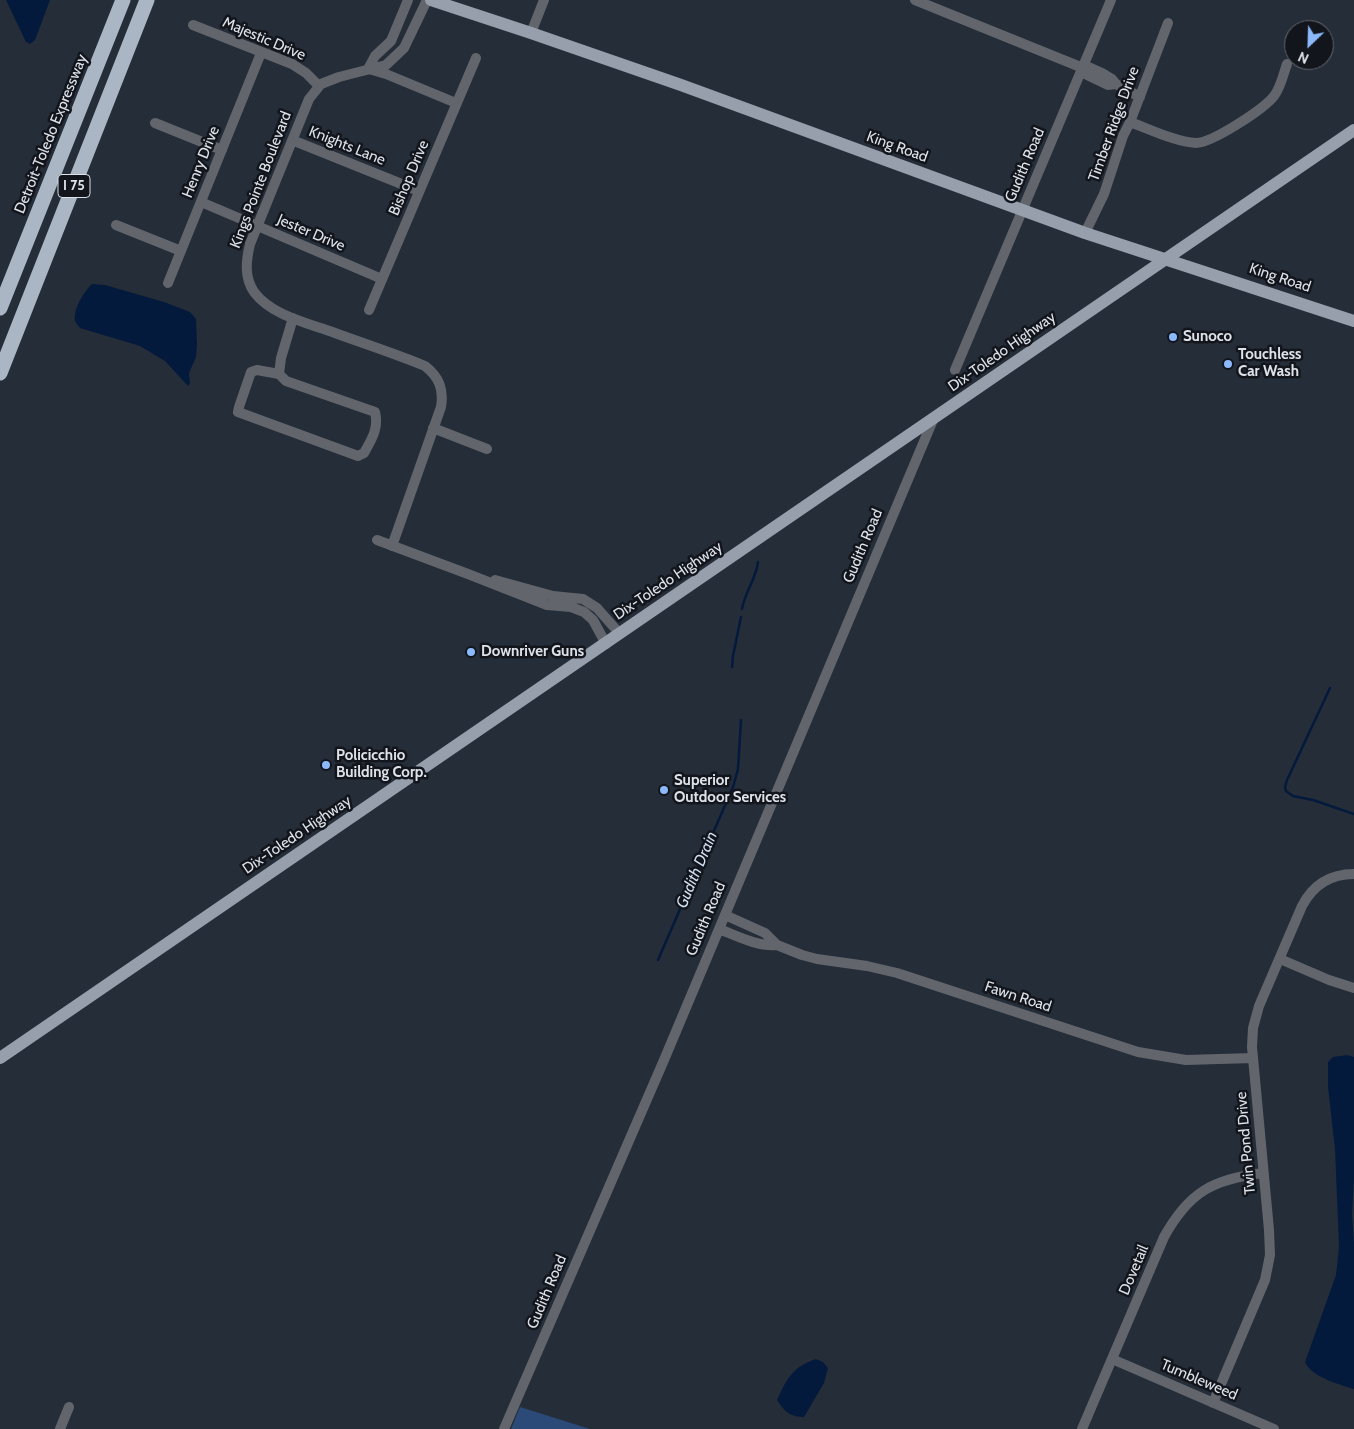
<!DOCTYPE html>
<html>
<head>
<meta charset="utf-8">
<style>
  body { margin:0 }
  #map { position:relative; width:1354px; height:1429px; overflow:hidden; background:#252d39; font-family:Cabin,sans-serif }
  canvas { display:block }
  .north { position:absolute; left:1284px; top:20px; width:50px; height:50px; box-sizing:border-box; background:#12151b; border:1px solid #63676e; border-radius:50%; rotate:204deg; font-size:14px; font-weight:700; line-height:20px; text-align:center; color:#dde2ea }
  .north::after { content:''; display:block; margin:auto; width:18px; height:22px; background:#8cb9fc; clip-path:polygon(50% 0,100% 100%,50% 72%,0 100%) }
</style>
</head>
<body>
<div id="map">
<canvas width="1354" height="1429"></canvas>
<div class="north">N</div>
</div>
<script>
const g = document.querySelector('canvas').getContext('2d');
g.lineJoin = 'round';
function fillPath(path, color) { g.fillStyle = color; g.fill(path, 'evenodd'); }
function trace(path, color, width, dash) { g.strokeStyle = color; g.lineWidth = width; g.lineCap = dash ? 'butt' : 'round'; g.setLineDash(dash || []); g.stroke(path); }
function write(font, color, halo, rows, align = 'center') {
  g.font = font + ' Cabin,sans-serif'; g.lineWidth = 5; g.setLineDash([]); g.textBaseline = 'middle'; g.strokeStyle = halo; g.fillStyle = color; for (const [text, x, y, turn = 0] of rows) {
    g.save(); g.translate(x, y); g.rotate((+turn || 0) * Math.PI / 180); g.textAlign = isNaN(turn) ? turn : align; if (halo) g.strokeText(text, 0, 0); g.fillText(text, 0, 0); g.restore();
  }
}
fillPath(new Path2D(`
  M520,1407L590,1429H511Z`), '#2b4a78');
fillPath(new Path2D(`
  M6,0H50L35,40L30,44L26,42Z
  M92,284L105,285L164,302L190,312L196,319L197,344L196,357L189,373L190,383L188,386L165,361L140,346L80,328C78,326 76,323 75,321C73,308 84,292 92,284Z
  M1347,1055L1354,1057V1176L1352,1215L1354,1243V1389C1340,1385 1310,1376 1305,1362L1336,1275L1339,1247L1335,1149L1328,1087V1062L1333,1057Z
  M816,1359L823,1362L828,1368L824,1383L804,1417C790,1417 784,1411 777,1400C787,1379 792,1367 816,1359Z`), '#041a3c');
trace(new Path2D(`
  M742,609C745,592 756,579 758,562
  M732,667L733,656L741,617
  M1330,688L1287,780L1285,787L1286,791L1293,796L1313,800L1354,814
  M658,960L733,787L738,769L741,720`), '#041a3c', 2.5);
trace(new Path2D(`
  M915,0L1083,68
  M193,25L292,64L306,73L319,86
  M531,33L544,0
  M1084,65L1102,73L1112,79L1116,84L1140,97
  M368,69L375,56L391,41L408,0
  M369,69L386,74L456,103
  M1081,72L1108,85L1116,84
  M1130,122C1149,129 1176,142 1196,143C1212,143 1264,109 1274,96C1281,87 1283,75 1287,64
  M155,123L222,150
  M292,140L419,191
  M201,202L382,279
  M116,225L181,251
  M1085,233L1104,194L1123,136L1130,122L1168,23
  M168,283L261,53
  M369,310L476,58
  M955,370L1111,0
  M279,374L257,370L251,372L239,407L238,412L358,456L364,453C372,439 379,428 375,412L286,381L279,374L281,358L293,318
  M433,428L487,449
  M377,540L468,574L547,605L571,607L584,612L593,620L606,644
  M392,546L441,407C444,389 439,377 425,366C396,354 365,344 335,333C308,323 272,316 254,292C244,277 246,261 250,244L309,99L321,84L339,77L386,65L404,48L427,0
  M495,580L553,596L583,599L597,608L620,634
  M725,915L765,933L777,945L802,955L817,959L867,966L897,973L1138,1052L1186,1060L1253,1058
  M719,929C737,936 758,947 777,945
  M1280,959L1329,980L1354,988
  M1112,1359L1274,1429
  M1213,1403L1265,1280L1270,1255L1269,1230L1252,1047L1253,1028L1259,1006L1302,906C1313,885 1330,874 1354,874
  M60,1429L69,1407
  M504,1429L664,1060L933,420
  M1082,1429L1164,1237C1189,1192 1213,1179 1263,1173`), '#62666c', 10);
trace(new Path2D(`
  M431,0L531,33L681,85L1085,233L1354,321
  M0,1058L1354,130`), '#979fac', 12);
trace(new Path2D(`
  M0,308L123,0
  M0,373L147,0`), '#abb6c5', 15);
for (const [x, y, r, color] of [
  [1173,337,5,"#8cb9fc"],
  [1228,364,5,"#8cb9fc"],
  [471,652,5,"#8cb9fc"],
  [326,765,5,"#8cb9fc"],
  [664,790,5,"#8cb9fc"]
]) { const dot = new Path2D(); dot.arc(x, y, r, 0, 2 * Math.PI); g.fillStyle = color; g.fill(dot); trace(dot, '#12151b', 2); }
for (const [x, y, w] of [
  [74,186,32]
]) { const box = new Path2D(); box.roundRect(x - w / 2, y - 11.5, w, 23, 4); g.fillStyle = '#12151b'; g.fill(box); trace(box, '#dde2ea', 1); }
write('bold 14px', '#dde2ea', null, [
  ["I 75",74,186]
]);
write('15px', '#dde2ea', '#12151b', [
  ["Majestic Drive",264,39,23],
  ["Timber Ridge Drive",1114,124,-70],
  ["Detroit-Toledo Expressway",51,134,-68],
  ["Knights Lane",347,146,22],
  ["King Road",897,147,20],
  ["Henry Drive",201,162,-68],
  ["Gudith Road",1025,165,-67],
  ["Bishop Drive",409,178,-67],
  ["Kings Pointe Boulevard",261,180,-69],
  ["Jester Drive",311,233,23],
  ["King Road",1280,278,18],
  ["Dix-Toledo Highway",1002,352,-35],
  ["Gudith Road",863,546,-67],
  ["Dix-Toledo Highway",668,581,-34],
  ["Dix-Toledo Highway",297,835,-34],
  ["Gudith Road",706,919,-67],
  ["Fawn Road",1018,997,18],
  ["Twin Pond Drive",1246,1143,-95],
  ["Dovetail",1134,1270,-67],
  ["Gudith Road",547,1292,-67],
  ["Tumbleweed",1199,1380,23]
]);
write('bold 15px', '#dde2ea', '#12151b', [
  ["Sunoco",1183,337],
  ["Touchless",1238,355],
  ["Car Wash",1238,372],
  ["Downriver Guns",481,652],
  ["Policicchio",336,756],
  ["Building Corp.",336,773],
  ["Superior",674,781],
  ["Outdoor Services",674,798]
], 'left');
write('italic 16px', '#d2dff2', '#12151b', [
  ["Gudith Drain",697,870,-67]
]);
</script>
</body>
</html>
